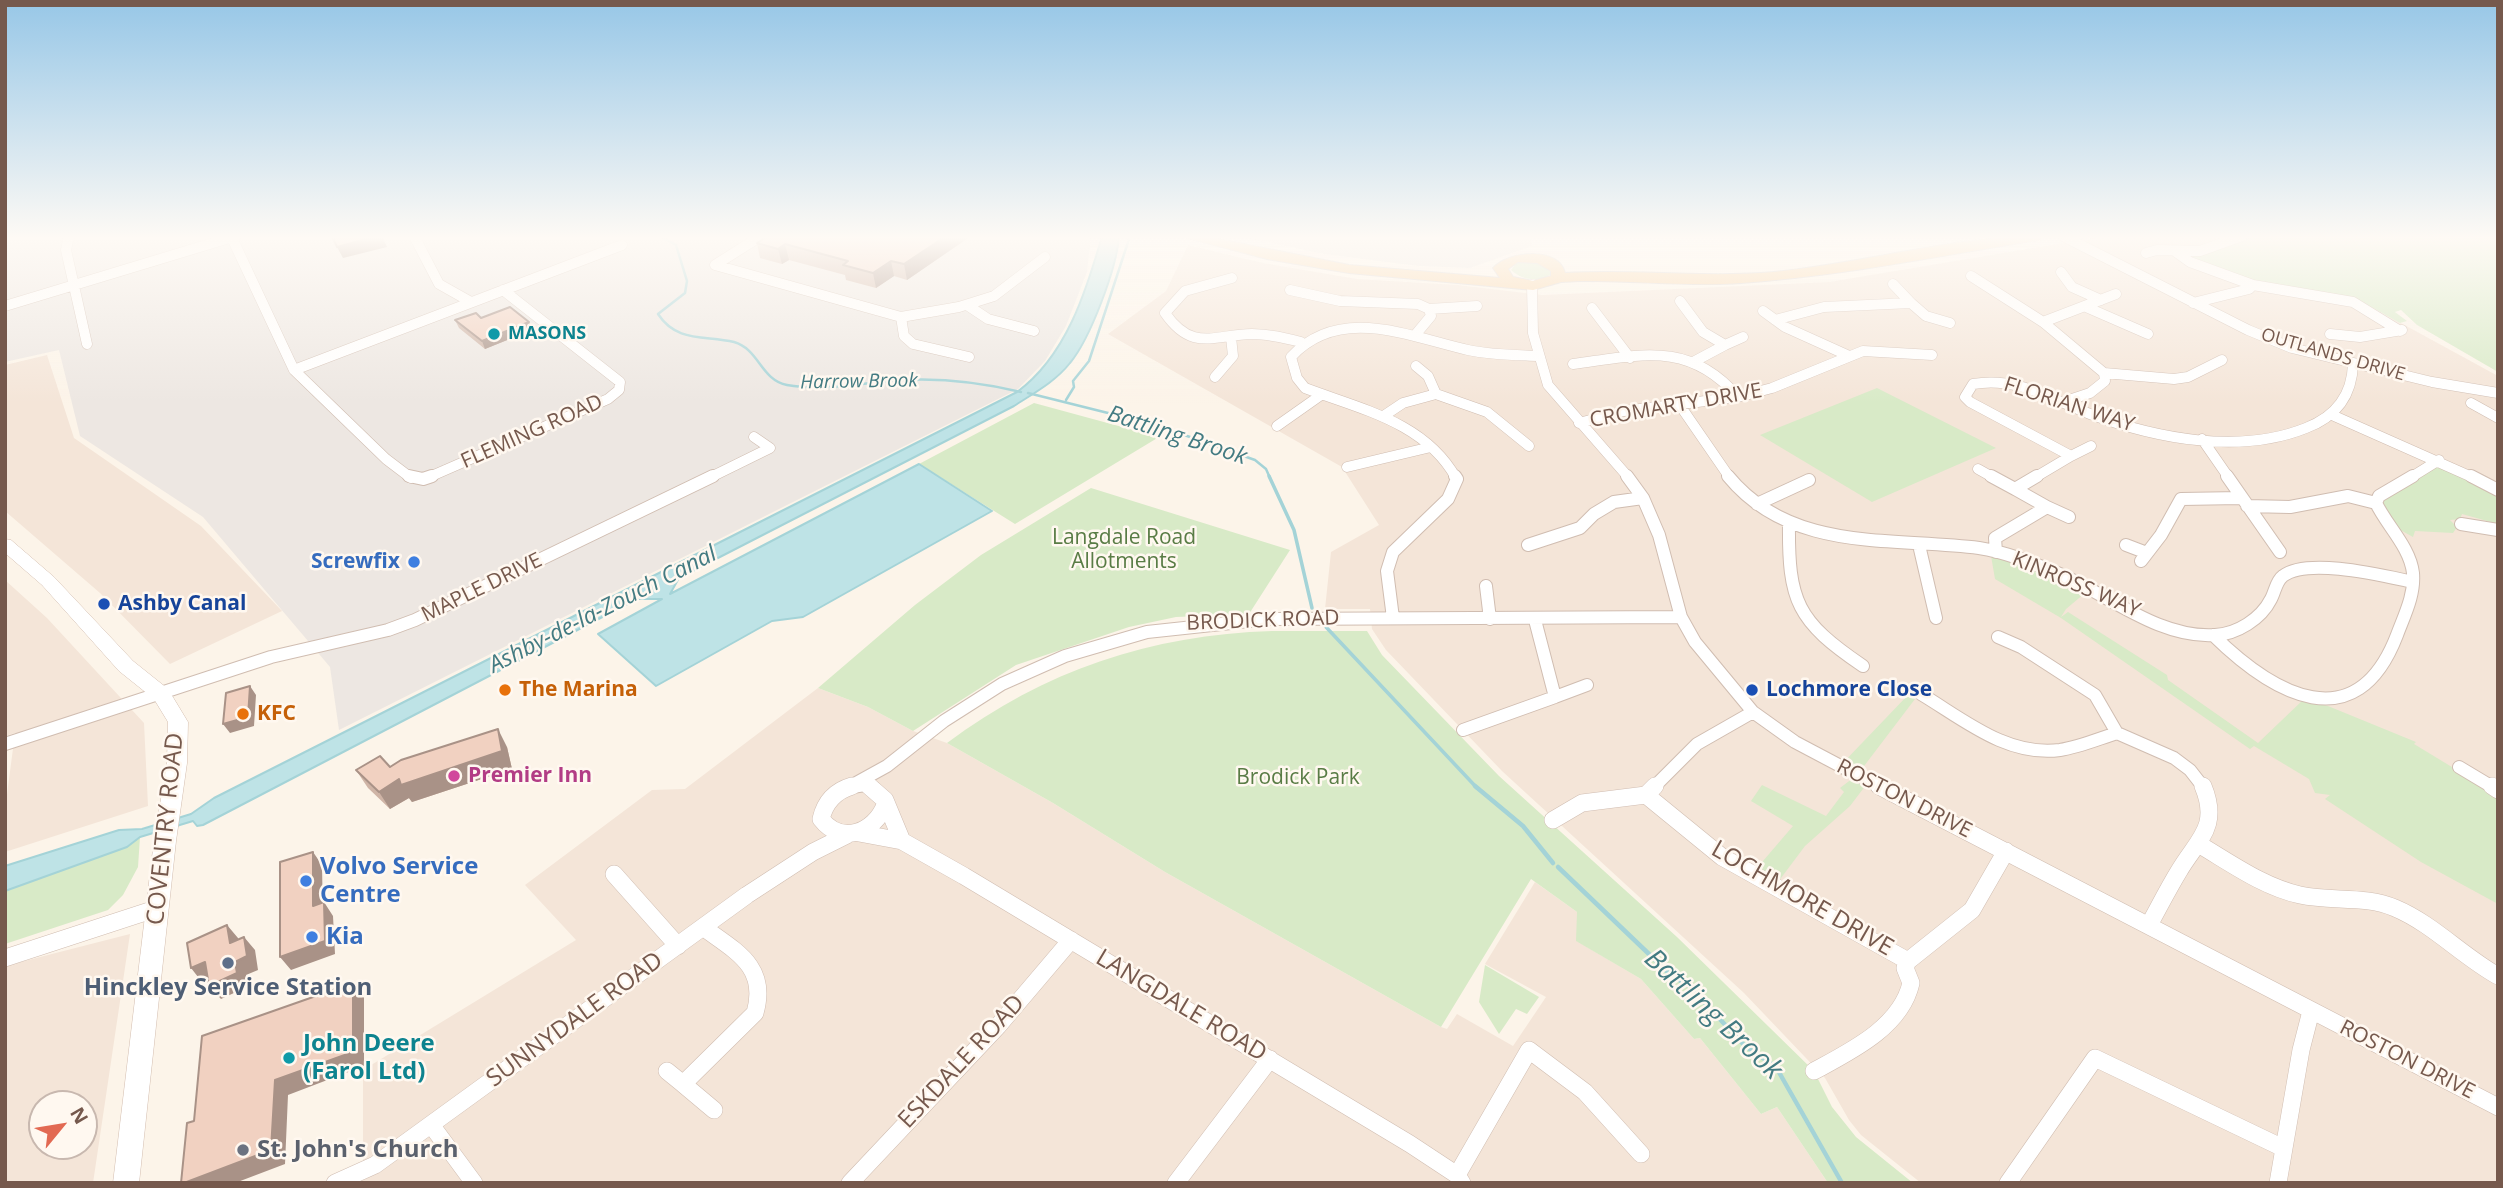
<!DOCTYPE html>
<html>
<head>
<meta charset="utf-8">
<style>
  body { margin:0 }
  #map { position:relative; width:2503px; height:1188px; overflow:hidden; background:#fcf4e9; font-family:"Open Sans",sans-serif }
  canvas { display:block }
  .frame { position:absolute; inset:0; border:7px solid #76594d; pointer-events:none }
  .north { position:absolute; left:28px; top:1090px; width:70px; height:70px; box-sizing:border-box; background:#fff8f0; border:2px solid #c8b8af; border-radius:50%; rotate:60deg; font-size:19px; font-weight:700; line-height:28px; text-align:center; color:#76594d }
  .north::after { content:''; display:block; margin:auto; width:24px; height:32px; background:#e26952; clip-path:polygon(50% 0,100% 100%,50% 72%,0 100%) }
</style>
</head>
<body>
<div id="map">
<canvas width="2503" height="1188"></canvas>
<div class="frame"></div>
<div class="north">N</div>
</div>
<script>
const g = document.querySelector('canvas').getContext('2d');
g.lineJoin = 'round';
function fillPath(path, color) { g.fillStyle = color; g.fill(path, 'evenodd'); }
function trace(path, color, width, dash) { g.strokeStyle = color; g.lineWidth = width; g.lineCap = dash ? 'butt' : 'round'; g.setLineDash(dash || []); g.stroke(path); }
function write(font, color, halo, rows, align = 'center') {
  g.font = font + ' "Open Sans",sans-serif'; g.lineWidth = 5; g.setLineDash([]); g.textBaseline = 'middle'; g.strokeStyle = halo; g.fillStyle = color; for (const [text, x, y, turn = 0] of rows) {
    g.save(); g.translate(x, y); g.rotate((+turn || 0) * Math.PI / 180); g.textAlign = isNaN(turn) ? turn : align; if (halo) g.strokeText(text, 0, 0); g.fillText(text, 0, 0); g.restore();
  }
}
fillPath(new Path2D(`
  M2105,236H2257L2190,256L2357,299L2498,376V1183H1921L1861,1135L1849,1120L1825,1078L1744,993L1502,771L1386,650L1372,629L1370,609H1325L1331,552L1379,525L1342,467L1108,334L1166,291L1188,245L1263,263L1357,279L1458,285L1542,295L1829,282Z
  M47,355L74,438L201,526L282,611L170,664L100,593L5,511V365Z
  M5,580L47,618L144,723L148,806L5,852V810L15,733L5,736Z
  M818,688L868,707L913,731L947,743L1053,803L1165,872L1441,1027L1447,1029L1457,1014L1513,1046L1546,997L1485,964L1535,882L1577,912V941L1641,979L1694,1039L1700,1038L1761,1114L1777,1107L1828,1183H363V1070L576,940L525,885L652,790L685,789Z
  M130,934L93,1183H5V966ZM42,1104H84V1146H42Z`), '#f4e5d8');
fillPath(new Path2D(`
  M5,236H1091L1087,272L1066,326L1045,361L1018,389L339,730L330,667L203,517L80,436L59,350L5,362Z
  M1237,236H1530L1532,246L1470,268L1419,266L1324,254Z`), '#ede7e2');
fillPath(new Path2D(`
  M2257,236H2498V372L2417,325L2401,310L2395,312L2407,321L2400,323L2357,299L2242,278L2189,256Z
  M1536,261L1551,268L1552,274C1539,282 1523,281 1511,270L1517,262Z
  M1877,388L1996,448L1872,502L1760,435Z
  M1034,403L1159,437L1015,524L919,464Z
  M2439,460L2498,490V524L2462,514L2460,519L2450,520L2457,527L2453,533L2415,531L2413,537L2384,521L2376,503Z
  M1091,488L1290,550L1249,614L1176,617L1129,627L1016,665L913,731L868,707L818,688L915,605L981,555Z
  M1990,550L2091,588L2066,609L2061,617L2068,612L2167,675L2168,680L2258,743L2303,700L2328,706L2416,742L2414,744L2498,795V904L2421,862L2325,799L2330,795L2315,793L2309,779L2254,746L2250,749L2061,618L1995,579Z
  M1272,631H1367L1382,655L1499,776L1677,937L1814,1071L1832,1107L1856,1137L1913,1183H1828L1777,1107L1761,1114L1700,1038L1694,1039L1641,979L1576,941L1577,912L1531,879L1441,1027L1165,872L1053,803L947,743C1045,670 1150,635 1272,631Z
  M1908,695L1915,699L1858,774L1869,781L1850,806L1805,846L1775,886L1751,875L1793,826L1751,801L1762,785L1826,816L1844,792L1840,788L1857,775L1840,766Z
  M140,837L138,867L123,895L108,910L5,944V890L127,847Z
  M1485,965L1539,997L1527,1014L1516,1009L1499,1034L1479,1002Z`), '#d8eac7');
const water = new Path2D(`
  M1102,236H1119C1117,268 1090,339 1070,363C1055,382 1034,393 1014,406L679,578L670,594L919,464L992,511L803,617L772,621L656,686L598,634L662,599H637L203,825L197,826L193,821L140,837L127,847L5,891V866L119,830L142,829L191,814L214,798L1017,392C1066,356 1086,292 1102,236Z`);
fillPath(water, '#bee3e6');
trace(water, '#a4d3d7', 2);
trace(new Path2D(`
  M660,236L676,245L687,281L685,293L658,314C677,343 705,335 734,342C759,349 761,380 787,385C825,392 865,382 904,380C944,378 983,383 1021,392
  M1028,393L1156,425L1255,460L1266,469L1270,478
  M1066,400L1074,387L1073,381L1089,361L1130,236`), '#a4d3d7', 2.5);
trace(new Path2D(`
  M1269,476L1294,530L1312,608
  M1326,627L1477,788`), '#a4d3d7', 3.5);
trace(new Path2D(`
  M1475,786L1523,826L1553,863
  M1558,867L1673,977L1687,984L1745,1046L1776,1067L1842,1183`), '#a4d3d7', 4.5);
const minorFar2 = new Path2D(`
  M69,236L66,250L87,344
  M414,236L439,284L471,302
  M761,236L715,265L901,317L959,307L994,296L1045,257
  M2063,236L2248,330L2292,348L2432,382L2498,393
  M232,238L294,370L386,459L411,478
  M2176,252L2190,262L2253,285L2353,302L2400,331
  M2146,253L2157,250L2200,251L2242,236
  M2061,272L2072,287L2101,300
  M1971,276L2043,322L2104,373
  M1232,278L1185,291L1165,313C1192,352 1213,335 1252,334C1269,334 1285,338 1301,342
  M1893,284L1911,303
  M1532,285L1533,333L1548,385L1629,478
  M1290,290L1340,301L1418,304L1429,309L1431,316L1416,334
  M1680,301L1703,332L1725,345L1695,361
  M2193,303L2249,289L2253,285
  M967,305L988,319L1034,331
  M5,306L236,236
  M2086,307L2148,334
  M1592,308L1630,358
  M1429,309L1477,306
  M1763,311L1785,327L1847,355
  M901,317L904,336L913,344L969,357
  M1775,320L1824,307L1911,303L1926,316L1950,323
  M2043,322L2116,294
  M2330,334L2360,337L2402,330
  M1725,345L1743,337
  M1573,364C1640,355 1689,340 1738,397
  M1416,366L1428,376L1436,394
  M294,370L622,245
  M1215,377L1233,356L1231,337
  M2063,402L2090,393L2105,381L2104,373L2174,379L2188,377L2222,360
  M2471,403L2498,418
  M1679,404L1730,478
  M1385,415L1403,403L1436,394L1487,412L1529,446
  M2332,415L2474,478
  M1579,423L1624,411L1738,397L1772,388L1863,351L1932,355
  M1277,426L1321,395
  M2202,439L2229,478
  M2071,456L2091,446
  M1347,467L1431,447
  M1978,469L1994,478
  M427,478L608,399L619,390L620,382L503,290
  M709,478L770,448L754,437
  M1456,478C1425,422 1360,409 1305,388L1297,378L1291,357C1340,304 1410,337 1468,350C1491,355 1515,355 1538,356
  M2034,478L2071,456L1970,402L1965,397L1973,384C2017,376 2050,399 2090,414C2155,438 2239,455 2306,428C2335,417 2352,396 2353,364
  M2410,478L2439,460`);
const minorFar1 = new Path2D(`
  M409,476L423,479L432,476
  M1627,476L1643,498L1659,535L1681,617L1695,642L1753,712L1795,742L1882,788
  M1728,476C1791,553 1891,537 1979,548C2005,552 2030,562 2055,572C2105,592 2158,639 2215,635C2237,634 2261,619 2271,599C2275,592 2276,581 2283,576C2308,557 2384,576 2413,582
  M1991,476L2015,489
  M2227,476L2280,552
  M2471,476L2498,490
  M1757,504L1809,480
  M2247,506L2290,507L2348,496L2376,503
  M2047,507L2069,517
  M1789,522C1788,602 1797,621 1863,666
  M2461,524L2498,530
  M1528,545L1580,528L1594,514L1614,502L1643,498
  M1919,545L1936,618
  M2126,545L2147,553
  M1996,552L1995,538L2047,507L2015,489L2037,476
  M2141,561L2161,535L2181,499L2240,498
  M1486,586L1490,619
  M1393,618L1387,571L1393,552L1448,499L1457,479L1455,476
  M2213,635C2273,694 2356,742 2397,635C2404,616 2415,595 2413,573C2410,547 2387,526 2376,503L2379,496L2413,476
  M1998,637L2021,647L2095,695L2117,733L2174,758L2190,770L2204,788
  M1921,694C1963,719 2007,757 2060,750C2079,747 2098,739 2117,733
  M1555,697L1587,685
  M1463,730L1555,697L1535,620
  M5,744L271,657L388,630L415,620L713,476
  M2459,767L2494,788
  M849,787L887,766L944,721L1002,684L1065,656L1147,632L1268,619L1681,617
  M846,788L865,785L874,788
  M1653,788L1697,744L1753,712`);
const minor = new Path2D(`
  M852,786C835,791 825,802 821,819C841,845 874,833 885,805
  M869,786L885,800L902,841
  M1879,786L2498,1107
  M2492,786L2498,790
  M1646,795L1722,857L1908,961L1972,910L2006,851
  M1553,820L1582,803L1646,795L1655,786
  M859,833L902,841L964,876L1410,1144L1457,1175L1462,1183
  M2200,845C2232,864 2264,887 2300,895C2332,902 2365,895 2395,908C2433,924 2462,956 2498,976
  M614,874L678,946
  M2149,925C2159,907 2168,889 2179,871C2198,839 2220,827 2203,786
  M5,958L158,908
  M667,1071L683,1084L755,1013C768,967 737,952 704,928
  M1814,1071C1851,1051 1901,1027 1911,983L1905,968L1908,961
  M683,1084L714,1110
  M432,1126L474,1183
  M1457,1175L1529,1050L1585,1092L1641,1154
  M335,1183L375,1165L747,895L813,852L847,835
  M850,1183L998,1026L1071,940
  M1176,1183L1270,1059
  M2008,1183L2095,1058L2283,1148
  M2278,1183L2301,1050L2311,1011`);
const secondary = new Path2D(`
  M5,539L11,540L54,577L133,661L168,689L188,722L187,763L176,841L139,1183H113L154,841L167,763L168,722L154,699L119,671L42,585L5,553Z`);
const primary = new Path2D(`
  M1180,236H1204L1349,265L1500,278L1493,268C1510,250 1559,247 1565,273C1635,269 1704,278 1774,272C1864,263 1954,236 2044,236L2038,240C1939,256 1841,276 1741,283C1688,287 1634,280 1580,281L1561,282L1533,290L1349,273L1267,259ZM1518,262L1537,263L1551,271V276L1533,281L1513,277L1508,269Z`);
trace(minorFar2, '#d0bdb1', 11);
trace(minorFar1, '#d0bdb1', 14);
trace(minor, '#d0bdb1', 18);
trace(secondary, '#d3bdaf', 1);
trace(primary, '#d9d1cd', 2);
trace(minorFar2, '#fff', 10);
trace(minorFar1, '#fff', 12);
trace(minor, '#fff', 17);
fillPath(secondary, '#fff');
fillPath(primary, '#f8d3a4');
fillPath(new Path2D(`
  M971,236L907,280L894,276L876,288L846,280L845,275L789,260L782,264L760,258L757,243Z
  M481,318L529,322L532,330L485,349L459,328L455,320Z
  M507,747L512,769L412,802L409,798L390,809L368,788L356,770L390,767Z`), '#cfb4a6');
fillPath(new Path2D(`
  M377,236H382L387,247L343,258L337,247Z
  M946,236H971L907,280L904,264Z
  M785,244L789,260L782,264L778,249Z
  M891,261L894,276L876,288L873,273Z
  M529,322L532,330L485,349L482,341Z
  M250,686L256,695L254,726L230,733L223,724Z
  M498,729L507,747L512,769L412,802L409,798L390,809L379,792L399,779Z
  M313,852L322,865L323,919L313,906Z
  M324,902L333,916L335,954L291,970L280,957Z
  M227,925L238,938L242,956L230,943Z
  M244,937L255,950L258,970L246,975L249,986L221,999L209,986L235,962Z
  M205,962L217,975L202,982L191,968Z
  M353,983L364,998V1066L288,1095L285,1164L235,1183H184L275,1080Z`), '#a99287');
const building = new Path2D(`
  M332,236H377L337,247Z
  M768,236H946L904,264L891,261L873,273L843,265L848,261L785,244L778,249L757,243Z
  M510,307L529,322L482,341L455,320L476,313L481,318Z
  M250,686L248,717L223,724L226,693Z
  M498,729L502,751L401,785L399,779L379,792L356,770L380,756L390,767L401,760Z
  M313,852V906L324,902L325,941L280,957V862Z
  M227,925L230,943L244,937L247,956L235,962L237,973L209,986L205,962L191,968L187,943Z
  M353,983V1052L275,1080L271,1150L184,1183H181L187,1123L194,1121L202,1036Z`);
fillPath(building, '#f1d1c1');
trace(building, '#a99287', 2);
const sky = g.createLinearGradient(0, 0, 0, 403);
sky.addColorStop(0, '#97c7e7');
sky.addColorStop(0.59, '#fefaf5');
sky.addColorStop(1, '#fefaf500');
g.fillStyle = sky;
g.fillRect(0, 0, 2503, 403);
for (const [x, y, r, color] of [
  [494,334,7,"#0f9aa8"],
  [414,562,7,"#3f7fe0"],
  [104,604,7,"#1a4fb4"],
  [505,690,7,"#e8710a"],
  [1752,690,7,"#1a4fb4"],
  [243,714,7,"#e8710a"],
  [454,776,7,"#d1479c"],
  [306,881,7,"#3f7fe0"],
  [312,937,7,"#3f7fe0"],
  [228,963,7,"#5c6f8a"],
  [289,1058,7,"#0f9aa8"],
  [243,1150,7,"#6b7280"]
]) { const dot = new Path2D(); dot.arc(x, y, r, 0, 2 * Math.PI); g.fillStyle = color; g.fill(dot); trace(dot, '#fff8f0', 2.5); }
write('bold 18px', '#0d838f', '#fff8f0', [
  ["MASONS",508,334]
], 'left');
write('18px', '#76594d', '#fff8f0', [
  ["OUTLANDS DRIVE",2333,355,16]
]);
write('italic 19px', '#437b82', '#fff8f0', [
  ["Harrow Brook",859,382,-1]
]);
write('21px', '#76594d', '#fff8f0', [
  ["FLORIAN WAY",2069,405,18],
  ["CROMARTY DRIVE",1676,406,-10],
  ["FLEMING ROAD",532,432,-24],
  ["KINROSS WAY",2076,585,23],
  ["MAPLE DRIVE",482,588,-26],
  ["BRODICK ROAD",1263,621,-2],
  ["ROSTON DRIVE",1904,799,27],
  ["ROSTON DRIVE",2407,1060,27]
]);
write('21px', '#597c45', '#fff8f0', [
  ["Langdale Road",1124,538],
  ["Allotments",1124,562],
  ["Brodick Park",1298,778]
]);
write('bold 21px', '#366cbe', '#fff8f0', [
  ["Screwfix",400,562]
], 'right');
write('bold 21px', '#164399', '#fff8f0', [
  ["Ashby Canal",118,604],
  ["Lochmore Close",1766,690]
], 'left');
write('bold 21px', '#c56008', '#fff8f0', [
  ["The Marina",519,690],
  ["KFC",257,714]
], 'left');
write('bold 21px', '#b23c85', '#fff8f0', [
  ["Premier Inn",468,776]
], 'left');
write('italic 23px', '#437b82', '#fff8f0', [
  ["Battling Brook",1177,436,18],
  ["Ashby-de-la-Zouch Canal",603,610,-27]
]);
write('24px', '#76594d', '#fff8f0', [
  ["COVENTRY ROAD",166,829,-84],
  ["LOCHMORE DRIVE",1802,899,30],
  ["LANGDALE ROAD",1181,1006,31],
  ["SUNNYDALE ROAD",575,1020,-36],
  ["ESKDALE ROAD",962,1062,-47]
]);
write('bold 24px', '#366cbe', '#fff8f0', [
  ["Volvo Service",320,867],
  ["Centre",320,895],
  ["Kia",326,937]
], 'left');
write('bold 24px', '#4e5e75', '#fff8f0', [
  ["Hinckley Service Station",228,988]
]);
write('bold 24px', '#0d838f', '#fff8f0', [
  ["John Deere",303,1044],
  ["(Farol Ltd)",303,1072]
], 'left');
write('bold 24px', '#5b616d', '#fff8f0', [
  ["St. John's Church",257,1150]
], 'left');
write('italic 28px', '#437b82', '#fff8f0', [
  ["Battling Brook",1713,1015,43]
]);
</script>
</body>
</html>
